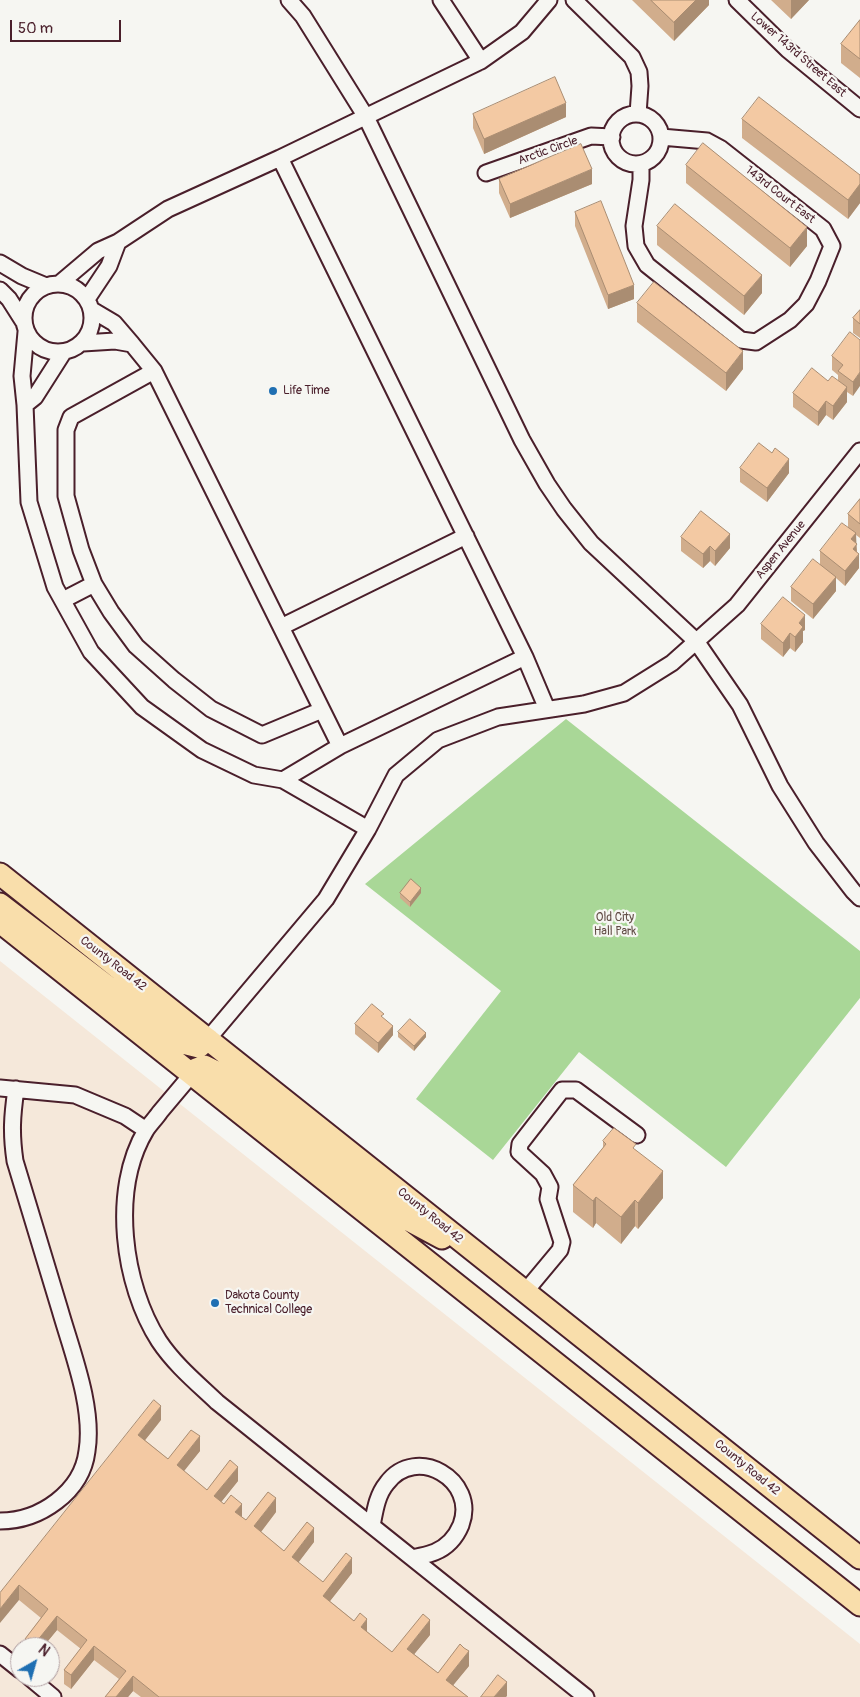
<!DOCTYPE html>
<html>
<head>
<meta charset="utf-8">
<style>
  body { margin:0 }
  #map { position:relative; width:860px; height:1697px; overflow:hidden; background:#f6f6f2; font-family:Pangolin,sans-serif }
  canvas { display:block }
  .north { position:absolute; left:10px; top:1637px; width:50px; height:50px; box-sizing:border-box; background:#f6f6f2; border:1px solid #b1a0a2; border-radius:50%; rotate:38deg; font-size:14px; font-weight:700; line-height:20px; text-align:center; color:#4a1f2b }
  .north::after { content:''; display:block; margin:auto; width:18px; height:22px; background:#1f6fb2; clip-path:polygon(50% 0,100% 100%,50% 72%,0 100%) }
  .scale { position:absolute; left:10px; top:20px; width:111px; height:22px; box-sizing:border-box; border:2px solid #4a1f2b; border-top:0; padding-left:6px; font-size:15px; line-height:18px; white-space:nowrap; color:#4a1f2b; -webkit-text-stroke:4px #f6f6f2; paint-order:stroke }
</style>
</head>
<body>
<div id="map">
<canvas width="860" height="1697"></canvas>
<div class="north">N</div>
<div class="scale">50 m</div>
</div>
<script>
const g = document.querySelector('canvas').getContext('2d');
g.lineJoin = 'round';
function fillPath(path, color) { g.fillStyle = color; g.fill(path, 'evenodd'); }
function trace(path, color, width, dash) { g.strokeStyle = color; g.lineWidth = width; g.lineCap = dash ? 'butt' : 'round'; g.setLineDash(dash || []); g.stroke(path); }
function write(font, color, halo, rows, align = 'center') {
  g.font = font + ' Pangolin,sans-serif'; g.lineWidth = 4.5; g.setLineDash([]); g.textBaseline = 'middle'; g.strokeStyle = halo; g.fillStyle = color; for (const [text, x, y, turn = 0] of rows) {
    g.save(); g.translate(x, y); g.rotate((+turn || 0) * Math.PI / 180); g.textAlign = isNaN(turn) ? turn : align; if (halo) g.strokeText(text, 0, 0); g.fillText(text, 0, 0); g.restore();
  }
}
fillPath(new Path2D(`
  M0,961L860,1644V1697H0ZM20,1647H50V1677H20Z`), '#f5e8da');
fillPath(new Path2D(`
  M566,719L860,951V998L726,1167L579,1052L493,1160L416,1099L501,991L365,884Z`), '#a9d797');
const minor = new Path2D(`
  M289,0L303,16L366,117L522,440L547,484L564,509L591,543L696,641L740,705L780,786L816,843L853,891L860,898
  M441,0L481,61
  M574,0L632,57L639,72L640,86L638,114
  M737,0L788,50L860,109
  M611 139a25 25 0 1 1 50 0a25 25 0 1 1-50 0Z
  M280,158L525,657L547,709
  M641,164V180L634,226L636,246L647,265L741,340L756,342L790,320L806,304L818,281L832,246L823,229L720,148L707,141L661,137
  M486,173L591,136L612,137
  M0,263L22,276L46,286
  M24 318a34 34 0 1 1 68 0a34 34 0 1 1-68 0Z
  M59,284L98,251L118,242L168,209L280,158L481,61L522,32L549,0
  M0,290L9,299L23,321
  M87,299L109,266L118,242
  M26,332L22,376L25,405L35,397L63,353
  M83,343L115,341L132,344L114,323L92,310
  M132,344L154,371L340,746L525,657
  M154,371L71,417L66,430V496L81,550L94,584L111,612L136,646L174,680L211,709L262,735L322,710
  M25,405L29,502L55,587L91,652L142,707L202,750L254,775L283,780L340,746
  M63,600L94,584
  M281,627L466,536
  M283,780L368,829
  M208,1039L326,899L368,829L396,775L438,740L498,717L584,704L624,693L672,663L737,605L860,451
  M192,1074C181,1087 171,1099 160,1112C156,1118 150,1124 146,1130C110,1190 123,1285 159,1341C175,1365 197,1383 217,1402L586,1697
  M0,1088L75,1095L125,1116L146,1130
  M525,1292L560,1250L562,1242L548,1199L550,1187L543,1174L519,1152L520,1144L562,1090H576L637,1135
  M0,1521C40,1521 82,1492 87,1451C94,1407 72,1352 60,1310C45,1260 30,1211 15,1161C11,1133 12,1117 16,1089
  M372,1526C375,1510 377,1495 387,1483C416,1444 478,1480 461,1525C456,1537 447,1547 435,1552C428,1555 420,1556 413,1558
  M0,1654L20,1670
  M29,1677L53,1697`);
const highway = new Path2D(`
  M0,874L860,1558
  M0,904L171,1035L183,1043L199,1047L208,1039
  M0,922L860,1605
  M192,1074L196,1069L204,1066L216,1072L267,1110L401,1216L442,1238`);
trace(minor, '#4a1f2b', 19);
trace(highway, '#4a1f2b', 25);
trace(minor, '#f6f6f2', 15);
trace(highway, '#f9deab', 21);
fillPath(new Path2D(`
  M632,0H709V5L674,41Z
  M771,0H809L791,19Z
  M860,20V78L841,63V44Z
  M473,114L566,117L484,154L473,128Z
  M742,119L860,175V203L848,219L742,138Z
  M686,165L807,246L790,267L686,183Z
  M499,179L592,184L510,218L499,193Z
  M575,212L634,299L608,309L575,226Z
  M657,226L762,293L744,315L657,245Z
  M637,303L743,369L726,391L637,322Z
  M860,310V338L853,333V318Z
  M860,340L853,396L847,392V402L833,420L826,415L818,426L793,407V393L828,381H838V375L832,370V356Z
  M740,468L789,473L767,502L740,482Z
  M860,499V538L856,535V543L859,568L845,586L836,578V591L813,619L791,601V587L820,564V551L848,527V514Z
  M681,537L730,548L715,566L710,561L703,568L681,551Z
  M761,624L805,630L803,631V642L795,652L790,648L783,657L761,639Z
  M400,893H421L410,907L400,898Z
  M355,1024L393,1035L378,1053L355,1034Z
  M398,1032L426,1037L414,1051L398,1037Z
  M603,1141L636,1150L663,1198L638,1229L635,1226L621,1244L596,1223L593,1228L573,1212V1185L603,1148Z
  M161,1420L145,1440L168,1459L200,1451L183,1471L207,1490L238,1481L221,1502L246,1520L276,1512L261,1532L284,1551L314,1542L298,1562L323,1582L352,1573L330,1601L392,1652L430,1635L414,1654L438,1673L469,1666L453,1685L468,1697H141L133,1691L128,1697H105L119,1679L94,1660L71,1689L64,1684V1670L81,1649L57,1630L43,1647H25V1639L41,1618L19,1600L0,1593Z`), '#d1ad8c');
fillPath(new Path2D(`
  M696,0H709V5L674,41V22Z
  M791,0H809L791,19Z
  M566,103V117L484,154V139Z
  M592,169V184L510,218V204Z
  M860,184V203L848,219V200Z
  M807,227V246L790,267V248Z
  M762,275V293L744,315V296Z
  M634,285V299L608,309V295Z
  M743,351V369L726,391V373Z
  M860,372V386L853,396V382Z
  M847,387V402L833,420V406Z
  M826,401V415L818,426V412Z
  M789,459V473L767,502V488Z
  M856,533L857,557L859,554V568L845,586V571L851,539Z
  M730,534V548L715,566V551Z
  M710,546V561L703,568V554Z
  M836,577V591L813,619V604Z
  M805,615V630L803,631V642L795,652V637L799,623Z
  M790,633V648L783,657V643Z
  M421,888V893L410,907V902Z
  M393,1026V1035L378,1053V1043Z
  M426,1033V1037L414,1051V1046Z
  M663,1171V1198L638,1229V1203Z
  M596,1197V1223L593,1228V1201Z
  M635,1200V1226L621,1244V1217Z
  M161,1406V1420L138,1449V1435Z
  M200,1436V1451L177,1480V1465Z
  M238,1467V1481L214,1511V1496Z
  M276,1498V1512L254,1541V1526Z
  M242,1504V1518L235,1512Z
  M314,1528V1542L292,1571V1557Z
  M352,1558V1573L323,1610V1596Z
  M19,1585V1600L0,1623V1609Z
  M57,1616V1630L43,1647H33V1646Z
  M367,1619V1633L361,1627Z
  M430,1620V1635L407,1663V1649Z
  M94,1646V1660L71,1689V1675Z
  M469,1651V1666L446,1694V1680Z
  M133,1676V1691L128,1697H116Z
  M507,1682V1696L506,1697H494Z`), '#aa8d72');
const building = new Path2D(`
  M651,0H696L674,22Z
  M860,20V59L841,44Z
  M555,77L566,103L484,139L473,114Z
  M759,97L860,175V184L848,200L742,119Z
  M703,143L807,227L790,248L686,165Z
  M581,144L592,169L510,204L499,179Z
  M601,201L634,285L608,295L575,212Z
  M675,204L762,275L744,296L657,226Z
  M654,282L743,351L726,373L637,303Z
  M860,310V324L853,318Z
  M850,332L860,340V372L853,382L838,371L843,365L832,356Z
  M812,368L828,381L832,376L847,387L833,406L826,401L818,412L793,393Z
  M759,443L772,453L775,448L789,459L767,488L740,468Z
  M860,499V524L848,514Z
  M701,511L730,534L715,551L710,546L703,554L681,537Z
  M842,523L856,533L851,539L857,544L853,549L859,554L845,571L820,551Z
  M813,559L836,577L813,604L791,587Z
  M783,597L805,615L799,623L803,627L795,637L790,633L783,643L761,624Z
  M411,879L421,888L410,902L400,893Z
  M372,1004L384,1014L381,1016L393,1026L378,1043L355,1024Z
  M410,1019L426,1033L414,1046L398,1032Z
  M614,1128L636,1144L633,1148L663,1171L638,1203L635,1200L621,1217L596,1197L593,1201L573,1185L606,1144L603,1141Z
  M154,1400L161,1406L138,1435L168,1459L191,1430L200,1436L177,1465L207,1490L230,1460L238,1467L214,1496L224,1504L231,1495L242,1504L235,1512L246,1520L268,1492L276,1498L254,1526L284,1551L307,1522L314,1528L292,1557L323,1582L346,1553L352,1558L323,1596L354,1621L360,1613L367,1619L361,1627L392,1652L423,1614L430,1620L407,1649L438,1673L460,1644L464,1648L469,1651L446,1680L468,1697H159L133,1676L116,1697H105L126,1671L94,1646L71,1675L64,1670L87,1640L57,1616L33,1646L25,1639L48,1609L19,1585L0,1609V1593Z
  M498,1675L507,1682L494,1697H481Z`);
fillPath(building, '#f3c9a3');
trace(building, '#aa8d72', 1);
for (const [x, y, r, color] of [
  [273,391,5,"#1f6fb2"],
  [215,1303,5,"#1f6fb2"]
]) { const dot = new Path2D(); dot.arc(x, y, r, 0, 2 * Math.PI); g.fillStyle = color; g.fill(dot); trace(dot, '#f6f6f2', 2); }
write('12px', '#4a1f2b', '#f6f6f2', [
  ["Lower 143rd Street East",798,55,41],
  ["Arctic Circle",548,151,-20],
  ["143rd Court East",780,195,38],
  ["Aspen Avenue",781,550,-51],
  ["County Road 42",113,964,38],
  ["County Road 42",430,1216,39],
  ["County Road 42",747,1468,39]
]);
write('12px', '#4a1f2b', '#f6f6f2', [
  ["Life Time",283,391],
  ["Dakota County",225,1296],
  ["Technical College",225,1310]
], 'left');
write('12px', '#624d46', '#f6f6f2', [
  ["Old City",615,918],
  ["Hall Park",615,932]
]);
</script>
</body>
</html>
